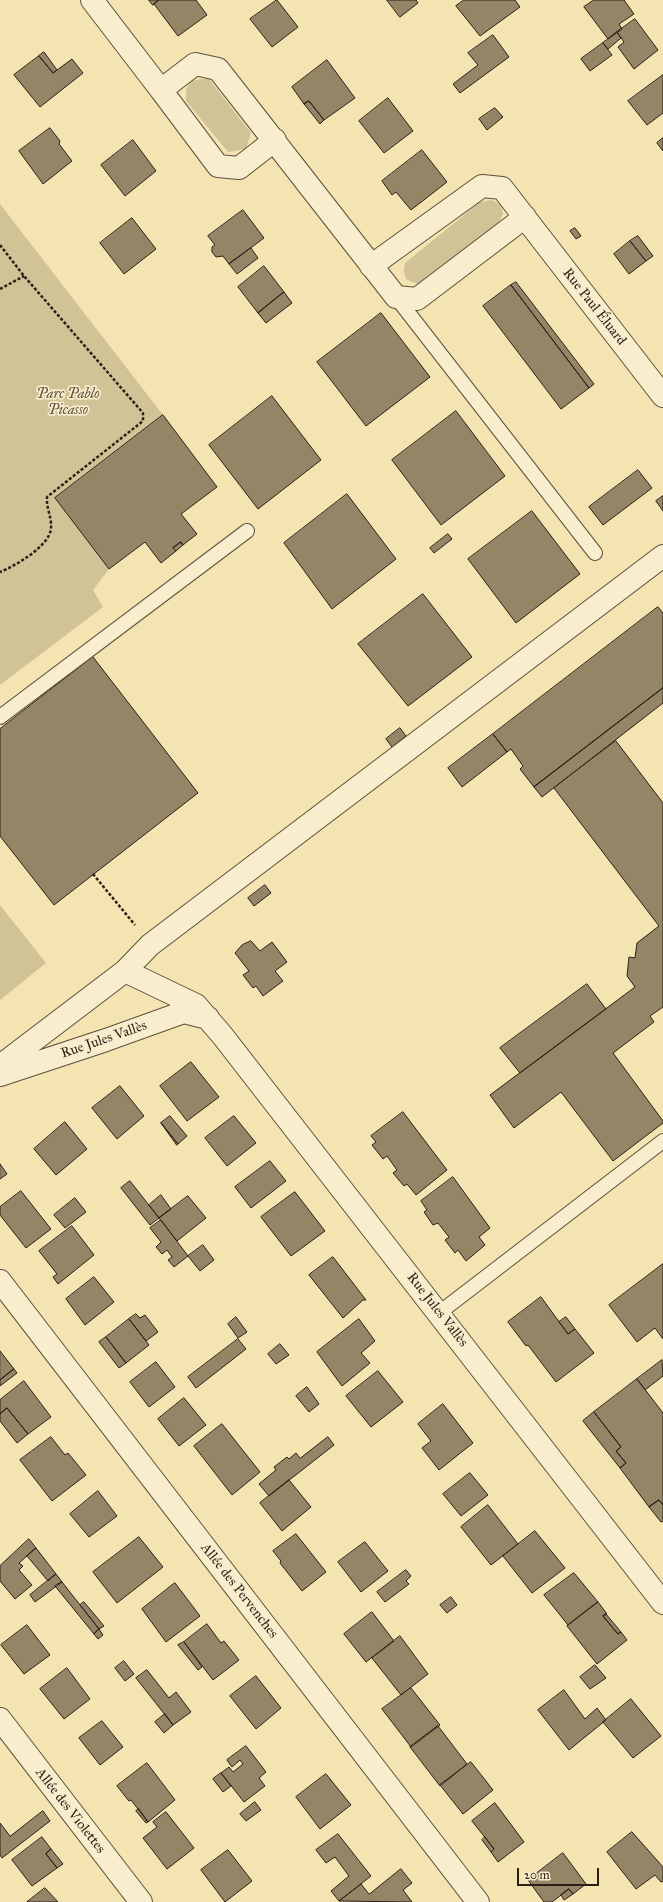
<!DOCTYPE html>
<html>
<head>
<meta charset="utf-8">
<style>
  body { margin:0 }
  #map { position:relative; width:663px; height:1902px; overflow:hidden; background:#f4e4b1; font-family:"IM FELL Great Primer",serif }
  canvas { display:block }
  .scale { position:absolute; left:517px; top:1868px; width:82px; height:18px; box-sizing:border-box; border:2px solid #2b1f16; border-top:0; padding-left:5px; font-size:12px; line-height:14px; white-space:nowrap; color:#2b1f16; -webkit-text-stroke:3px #f8edcc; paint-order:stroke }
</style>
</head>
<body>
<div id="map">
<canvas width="663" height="1902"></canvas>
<div class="scale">20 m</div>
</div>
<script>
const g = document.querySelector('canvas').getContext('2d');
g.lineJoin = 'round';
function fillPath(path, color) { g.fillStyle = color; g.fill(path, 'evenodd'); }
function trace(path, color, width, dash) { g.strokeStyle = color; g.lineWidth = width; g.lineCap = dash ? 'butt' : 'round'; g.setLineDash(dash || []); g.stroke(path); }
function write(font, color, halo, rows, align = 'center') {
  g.font = font + ' "IM FELL Great Primer",serif'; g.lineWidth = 3.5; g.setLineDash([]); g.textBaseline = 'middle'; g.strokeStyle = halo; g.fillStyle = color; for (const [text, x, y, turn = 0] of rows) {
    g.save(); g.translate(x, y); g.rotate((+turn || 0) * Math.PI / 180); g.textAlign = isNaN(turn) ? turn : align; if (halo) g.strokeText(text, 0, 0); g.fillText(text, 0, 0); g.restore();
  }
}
fillPath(new Path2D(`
  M201,79H209L251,133L246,149L228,152L186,101V90L191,81Z
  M491,200L501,204L503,214L498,224L422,284L414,283L406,279L404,271L405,263L480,202Z
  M0,204L163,415L55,498L109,569L93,590L103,607L0,685Z
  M0,905L46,963L0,1000Z`), '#d2c397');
const building = new Path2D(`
  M149,0H159L153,5Z
  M159,0H196L207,15L178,36L154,4Z
  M277,0L298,27L272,47L250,19Z
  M387,0H416L418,3L400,17Z
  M464,0H515L520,7L480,36L456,6Z
  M594,0H624L634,14L619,24L622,29L608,39L584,7Z
  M635,19L658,50L634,69L618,47L624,42L617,32Z
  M617,32L621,38L608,49L603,43Z
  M493,35L509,57L460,93L453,84L478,65L468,53Z
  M603,43L612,55L590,71L581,59Z
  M44,52L57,70L53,73L39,56Z
  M39,56L53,73L72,59L83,73L40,107L14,75Z
  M327,60L355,98L324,120L309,101L304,104L292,87Z
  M663,75V113L647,125L628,101Z
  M388,98L413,131L384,153L359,121Z
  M309,101L324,120L320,124L304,104Z
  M495,108L503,117L487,130L479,119Z
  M50,128L60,141L59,144L72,161L43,184L19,151Z
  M663,138V151L657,143Z
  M133,140L156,171L125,196L101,165Z
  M422,150L447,182L411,210L396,192L392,195L382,181Z
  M243,210L264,238L229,264L223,256L216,257L212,252V247L215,245L208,236Z
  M132,218L156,249L124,274L100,243Z
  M575,228L581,236L576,239L570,231Z
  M638,236L653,256L646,261L630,241Z
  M630,241L646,261L629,274L614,254Z
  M251,248L258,258L237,274L229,264Z
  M264,266L284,292L258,313L238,287Z
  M516,282L594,384L589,388L511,285Z
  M511,285L589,388L561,409L483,306Z
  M284,292L292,303L266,323L258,313Z
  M381,313L430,377L366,426L317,362Z
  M272,396L321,460L258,509L209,445Z
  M456,411L505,476L441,525L392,460Z
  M163,415L217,487L181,514L197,534L183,545L181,542L173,548L176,551L161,563L145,542L109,569L55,498Z
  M638,470L652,488L603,525L589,507Z
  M347,494L396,559L332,609L284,543Z
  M663,496V511L656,501Z
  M532,511L580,574L516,623L468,559Z
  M448,534L452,539L434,553L430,548Z
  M181,542L183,545L176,551L173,548Z
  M423,594L472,657L408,706L358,644Z
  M658,607L663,613V688L534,787L520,769L523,766L511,749L507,752L493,734Z
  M93,657L198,793L54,905L0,836V729Z
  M663,688V703L542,797L534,787Z
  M400,728L406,736L392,747L386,739Z
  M493,734L507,752L462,787L448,768Z
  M616,741L663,803V1007L650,1016L654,1022L613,1053L663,1121V1123L613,1161L561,1092L514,1128L490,1095L635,987L627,976L629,957L635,958L637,943L659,926L554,788Z
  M265,885L271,893L254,906L248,898Z
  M251,941L260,951L272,942L287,962L275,971L283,981L263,996L256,986L253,988L243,975L249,971L235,953L242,945Z
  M587,984L606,1009L520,1073L500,1048Z
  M191,1062L219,1097L187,1121L160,1086Z
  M120,1086L144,1116L117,1139L92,1108Z
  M403,1112L447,1170L416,1195L407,1184L404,1186L393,1173L397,1170L387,1156L383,1159L372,1145L376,1142L371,1136Z
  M170,1116L187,1136L178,1144L161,1123Z
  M234,1116L256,1143L227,1166L205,1138Z
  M65,1122L87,1149L56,1175L34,1149Z
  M161,1123L178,1144L177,1145Z
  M270,1161L286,1181L251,1208L235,1187Z
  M0,1164L7,1174L0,1179Z
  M453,1177L490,1228L479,1237L485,1245L466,1261L458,1250L455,1253L445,1240L449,1237L438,1223L433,1225L424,1212L427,1210L421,1201Z
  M130,1181L159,1218L150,1225L121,1188Z
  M21,1191L51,1229L26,1248L0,1215V1207Z
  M295,1192L325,1231L291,1256L261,1217Z
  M161,1195L171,1209L159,1218L149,1205Z
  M188,1196L206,1218L177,1241L159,1218Z
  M75,1198L86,1212L65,1228L54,1215Z
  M161,1220L188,1256L174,1267L168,1260L172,1257L167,1250L162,1254L156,1247L161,1242L150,1228Z
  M72,1226L94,1255L58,1284L53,1277L57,1274L39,1251Z
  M203,1245L214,1260L200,1271L188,1256Z
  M333,1257L366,1300H363L343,1318L309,1275Z
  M663,1264V1339L655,1328L637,1342L609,1305Z
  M94,1277L114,1302L85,1325L66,1299Z
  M541,1297L568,1334L575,1329L594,1353L556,1382L528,1345L526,1346L508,1322Z
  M136,1314L140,1318L145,1315L158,1332L146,1341L129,1319Z
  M236,1317L247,1332L238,1338L228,1324Z
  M566,1317L575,1329L568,1334L559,1322Z
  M129,1319L149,1345L126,1363L106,1337Z
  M359,1319L375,1341L361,1353L370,1363L342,1386L317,1352Z
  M106,1337L126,1363L119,1368L99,1342Z
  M238,1339L246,1349L196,1388L188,1377Z
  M280,1344L289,1355L276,1364L268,1354Z
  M0,1351L14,1369L0,1380Z
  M662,1360L663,1376L645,1390L637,1379Z
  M156,1362L175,1387L149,1407L130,1382Z
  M14,1369L17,1373L0,1386V1380Z
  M378,1371L403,1402L371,1427L346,1396Z
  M637,1379L663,1413V1505L659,1500L649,1507L620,1468L626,1463L616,1451L621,1447L594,1412Z
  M24,1381L51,1417L28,1434L7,1408L0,1414V1400Z
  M307,1387L319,1404L309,1412L296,1396Z
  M184,1398L206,1425L179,1446L158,1419Z
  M443,1404L473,1443L439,1470L422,1448L431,1441L418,1424Z
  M7,1408L28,1434L17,1443L0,1421V1414Z
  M594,1412L621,1447L616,1451L626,1463L620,1468L583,1421Z
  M222,1424L260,1472L232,1495L194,1446Z
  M51,1437L65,1455L68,1453L86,1475L52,1501L20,1460Z
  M328,1437L334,1445L269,1496L259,1484L276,1470L274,1467L287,1457L289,1459L296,1453L300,1458Z
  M470,1473L488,1495L461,1516L443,1494Z
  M289,1480L311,1507L282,1531L260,1503Z
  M98,1491L117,1516L89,1537L70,1514Z
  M659,1500L663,1505V1521L661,1522L649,1507Z
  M488,1505L518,1544L491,1565L461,1527Z
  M535,1531L565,1568L532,1593L503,1556Z
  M296,1534L326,1572L302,1591L280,1563L281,1561L273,1551Z
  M139,1537L163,1567L117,1603L93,1572Z
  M29,1539L36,1548L19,1563L23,1566L19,1570L32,1585L15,1599L0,1581V1566Z
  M365,1542L388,1571L361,1592L338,1562Z
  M36,1548L56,1574L48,1581L27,1556Z
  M406,1570L411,1576L406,1581L409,1584L385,1602L377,1592Z
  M574,1573L598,1602L568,1625L544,1595Z
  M56,1574L62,1582L35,1602L30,1595Z
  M62,1582L99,1629L94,1634L55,1586Z
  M175,1583L200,1616L166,1642L142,1609Z
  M451,1597L457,1605L447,1613L440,1605Z
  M84,1602L104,1626L99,1629L80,1605Z
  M598,1602L607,1614L603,1616L618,1634L621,1632L627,1640L597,1664L567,1626Z
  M372,1612L394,1641L366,1662L344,1634Z
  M606,1614L621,1632L618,1634L603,1616Z
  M207,1624L221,1643L224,1641L239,1660L213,1680L184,1642Z
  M27,1625L50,1655L24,1674L1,1645Z
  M99,1629L103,1635L98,1639L94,1634Z
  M400,1636L428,1674L401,1695L372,1658Z
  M184,1642L202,1667L198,1670L178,1645Z
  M124,1661L134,1674L125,1681L115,1668Z
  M595,1665L606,1678L590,1689L580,1677Z
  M67,1668L90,1699L64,1719L40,1689Z
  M147,1670L169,1698L176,1692L191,1712L173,1725L136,1678Z
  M256,1676L281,1708L256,1729L230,1696Z
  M411,1688L440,1725L411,1747L382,1709Z
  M564,1690L585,1719L597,1708L606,1720L569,1750L538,1710Z
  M631,1699L661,1736L633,1758L603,1722Z
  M165,1714L173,1725L164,1733L155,1722Z
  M102,1721L123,1747L100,1765L79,1738Z
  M438,1726L467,1764L440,1786L410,1747Z
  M246,1746L266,1772L259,1778L265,1786L244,1802L221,1773L229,1767L233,1772L243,1764L240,1760L232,1767L227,1760Z
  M471,1762L493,1790L463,1814L440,1785Z
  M147,1763L175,1800L148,1822L131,1800L129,1801L117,1786Z
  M221,1773L231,1786L223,1792L213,1779Z
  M326,1774L351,1805L320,1829L296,1797Z
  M255,1802L261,1810L246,1821L240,1814Z
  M495,1803L524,1842L498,1862L491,1852L494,1849L472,1821Z
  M139,1809L148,1822L146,1823L136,1811Z
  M43,1811L50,1821L2,1858L0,1855V1823L10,1836Z
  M166,1812L194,1848L167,1869L143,1838L157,1827L153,1822Z
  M632,1832L663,1867V1881L661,1882L655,1875L636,1889L607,1852Z
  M338,1834L371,1876L339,1901L331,1891L349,1876L335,1857L326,1863L316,1850Z
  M42,1837L51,1849L46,1854L57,1868L32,1886L12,1860Z
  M485,1837L494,1849L491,1852L482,1840Z
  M51,1849L63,1864L57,1868L46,1854Z
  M228,1850L252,1881L225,1902L201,1870Z
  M563,1853L586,1884L573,1894L569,1889L552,1902H544L528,1880Z
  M401,1869L412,1883L403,1890L412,1902L339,1901L361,1884L369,1894Z
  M45,1888L58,1902H27Z
  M569,1889L573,1894L564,1900L561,1895Z`);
fillPath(building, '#948567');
trace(building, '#2b1f16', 1);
const lane = new Path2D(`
  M396,297L595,553
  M0,717L247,531
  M439,1313L663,1141`);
const street = new Path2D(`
  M92,0L161,90L195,64L218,69L396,297L417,299L525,217
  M161,90L218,166L239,168L275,140
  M371,266L482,186L502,188L663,396
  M125,971L196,1005L222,1035L663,1603
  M0,1066L125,971L150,945L663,556
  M0,1075L106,1040L184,1012L208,1018
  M0,1281L478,1902
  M0,1719L141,1902`);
trace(lane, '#5d503d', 16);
trace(street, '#5d503d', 24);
trace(new Path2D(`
  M0,245L24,276L143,413V421L47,497C46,508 52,518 51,528C50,546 15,566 0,572
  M0,289L24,276
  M93,874L135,925`), '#2b1f16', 2.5, [3, 2]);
trace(lane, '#f8edcc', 14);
trace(street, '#f8edcc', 22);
write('14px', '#2b1f16', '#f8edcc', [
  ["Rue Paul Éluard",594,307,52],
  ["Rue Jules Vallès",104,1040,-19],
  ["Rue Jules Vallès",437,1310,52],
  ["Allée des Pervenches",239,1591,52],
  ["Allée des Violettes",70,1811,52]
]);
write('italic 14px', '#5d503d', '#f8edcc', [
  ["Parc Pablo",68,395],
  ["Picasso",68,411]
]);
</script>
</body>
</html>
